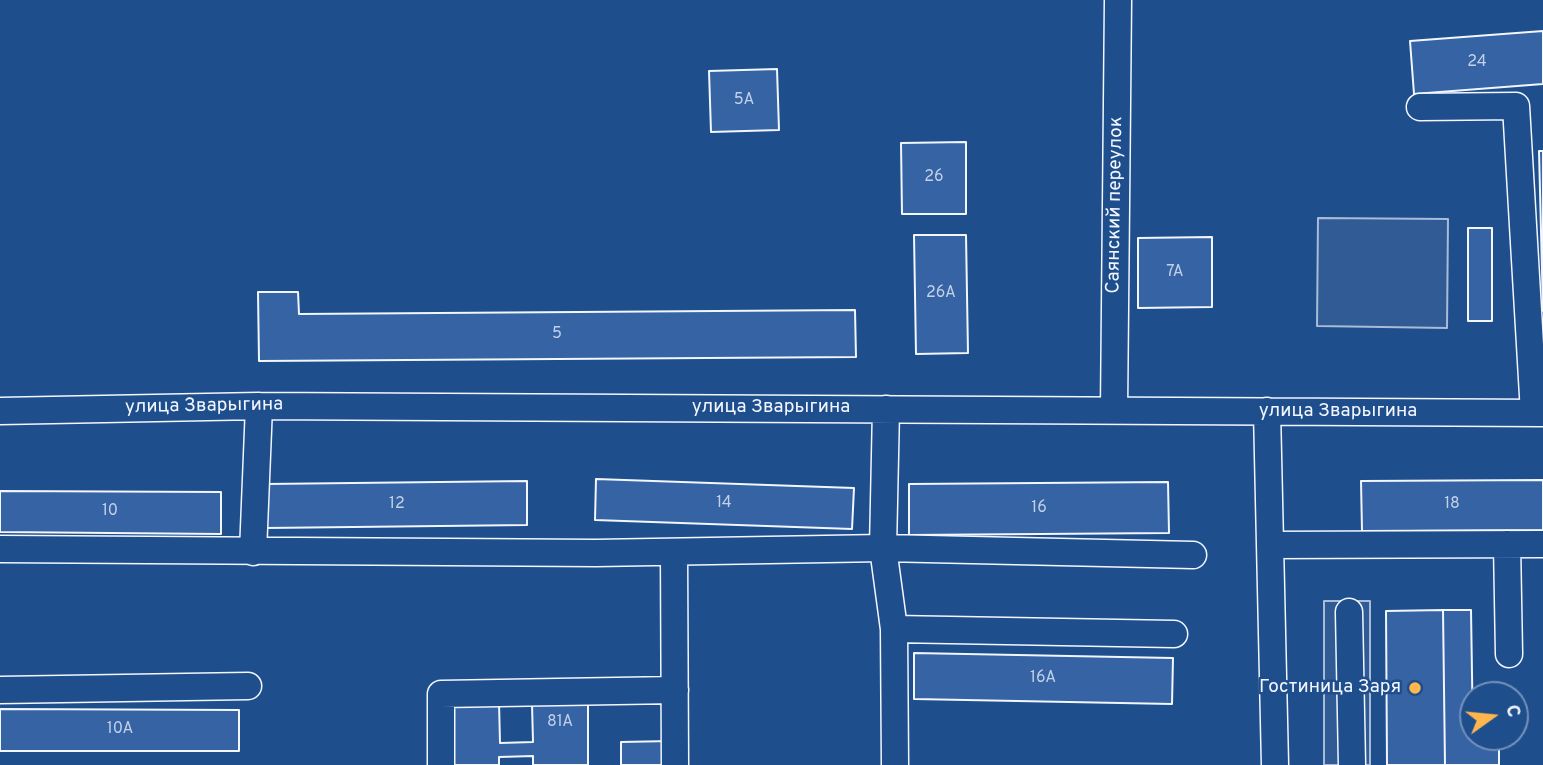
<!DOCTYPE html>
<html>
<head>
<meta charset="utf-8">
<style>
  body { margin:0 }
  #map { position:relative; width:1543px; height:765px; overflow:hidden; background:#1f4e8c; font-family:Overpass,sans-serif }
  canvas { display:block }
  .north { position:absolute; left:1459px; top:681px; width:70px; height:70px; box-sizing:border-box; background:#1f4e8c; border:2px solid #7391ba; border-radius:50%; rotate:75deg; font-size:19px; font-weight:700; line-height:28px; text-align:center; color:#f2f6ff }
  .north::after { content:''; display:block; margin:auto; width:24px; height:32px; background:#ffb74d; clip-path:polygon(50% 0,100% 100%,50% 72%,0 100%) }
</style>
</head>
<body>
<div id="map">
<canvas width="1543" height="765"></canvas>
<div class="north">С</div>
</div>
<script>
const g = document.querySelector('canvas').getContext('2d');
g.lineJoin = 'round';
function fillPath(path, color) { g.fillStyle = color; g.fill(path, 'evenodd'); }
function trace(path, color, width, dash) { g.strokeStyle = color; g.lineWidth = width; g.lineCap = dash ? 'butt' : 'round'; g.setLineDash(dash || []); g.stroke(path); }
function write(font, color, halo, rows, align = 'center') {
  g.font = font + ' Overpass,sans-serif'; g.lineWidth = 5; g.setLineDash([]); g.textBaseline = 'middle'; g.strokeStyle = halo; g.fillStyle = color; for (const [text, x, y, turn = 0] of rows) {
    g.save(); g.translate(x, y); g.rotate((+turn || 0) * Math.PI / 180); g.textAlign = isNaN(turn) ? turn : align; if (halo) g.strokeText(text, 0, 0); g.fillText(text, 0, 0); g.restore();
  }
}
const parking = new Path2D(`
  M1318,218L1448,219L1447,328L1317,326Z
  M1324,601H1370V765H1324Z`);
fillPath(parking, '#305b95');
trace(parking, '#a8bbd7', 2);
const building = new Path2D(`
  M1543,31V84L1414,94L1410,41Z
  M777,69L779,130L711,132L709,71Z
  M966,142V214H902L901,143Z
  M1539,151H1543V311Z
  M1468,228H1492V321H1468Z
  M914,235H966L968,353L916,354Z
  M1212,237V307L1138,308V238Z
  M258,292H298L299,314L855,310L856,357L259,361Z
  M596,479L854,488L852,529L595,520Z
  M1543,480V530L1362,531L1361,481Z
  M527,481V525L266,528V484Z
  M1168,482L1169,533L909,535V484Z
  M0,491L221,492V534L0,532Z
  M1443,610L1445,765H1387L1386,611Z
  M1443,610H1471L1473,737H1499V765H1445Z
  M914,653L1173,658L1172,704L914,699Z
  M449,702H499L500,743L533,742L532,704H588V765H533V756L499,757V765H450Z
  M0,709L239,710V751H0Z
  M671,741V765H621V742Z`);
fillPath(building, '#3563a3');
trace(building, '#f2f6ff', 2);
const minor = new Path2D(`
  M1420,107L1516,106L1534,413
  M886,409L883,548L894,629L895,765
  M1114,410L1118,0
  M0,411L259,406L1543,413
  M1267,411L1275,765
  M1507,544L1509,654
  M1270,545L1543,544
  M0,549L596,553L883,548L1193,555
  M253,552L259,406
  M674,552L675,765
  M1349,612L1352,765
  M894,629L1174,634
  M0,690L248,686
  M441,765V694L675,690`);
trace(minor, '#f2f6ff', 29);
trace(minor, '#1f4e8c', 26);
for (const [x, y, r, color] of [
  [1415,688,7,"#ffb74d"]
]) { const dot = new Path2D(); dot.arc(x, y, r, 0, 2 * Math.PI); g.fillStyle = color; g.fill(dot); trace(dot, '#1f4e8c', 2.5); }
write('16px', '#c3d1e8', null, [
  ["24",1477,63],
  ["5А",744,101],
  ["26",934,178],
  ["7А",1175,273],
  ["26А",941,294],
  ["5",557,335],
  ["14",724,504],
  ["12",397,505],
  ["18",1452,505],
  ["16",1039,509],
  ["10",110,512],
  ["16А",1043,679],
  ["81А",560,723],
  ["10А",120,730]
]);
write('19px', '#f2f6ff', '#1f4e8c', [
  ["Саянский переулок",1116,205,-89],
  ["улица Зварыгина",204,407,-1],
  ["улица Зварыгина",771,408],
  ["улица Зварыгина",1338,412]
]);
write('19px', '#f2f6ff', '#1f4e8c', [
  ["Гостиница Заря",1401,688]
], 'right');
</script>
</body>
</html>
